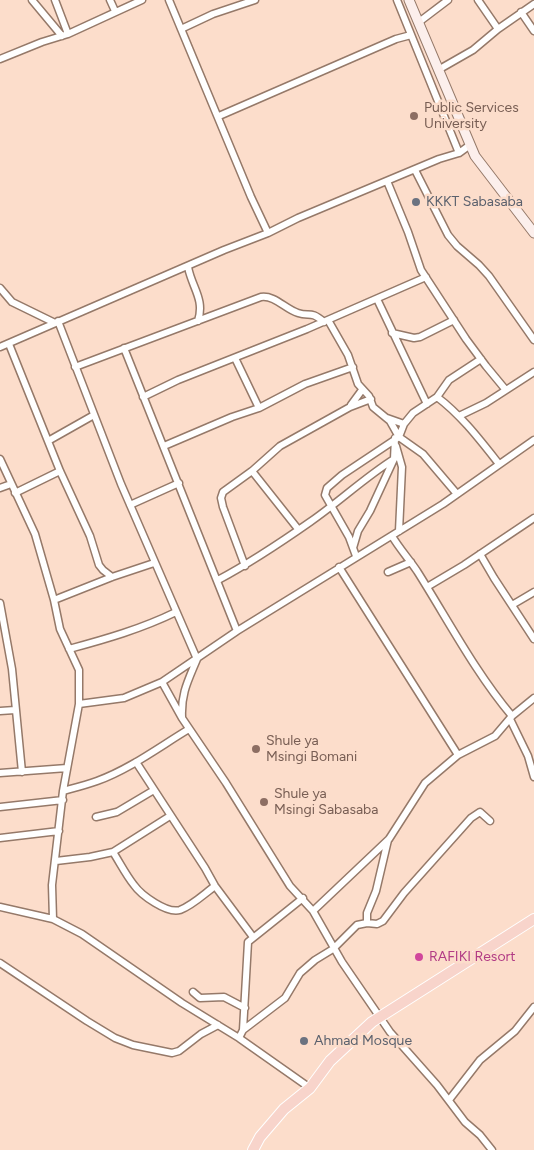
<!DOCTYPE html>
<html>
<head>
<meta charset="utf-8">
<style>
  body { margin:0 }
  canvas { display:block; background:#fcddcb }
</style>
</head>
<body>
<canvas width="534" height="1150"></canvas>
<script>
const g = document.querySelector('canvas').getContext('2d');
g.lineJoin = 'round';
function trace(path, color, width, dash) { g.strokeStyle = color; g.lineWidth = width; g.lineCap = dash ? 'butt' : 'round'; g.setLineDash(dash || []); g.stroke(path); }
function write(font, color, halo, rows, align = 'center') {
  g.font = font + ' Figtree,sans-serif'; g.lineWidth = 5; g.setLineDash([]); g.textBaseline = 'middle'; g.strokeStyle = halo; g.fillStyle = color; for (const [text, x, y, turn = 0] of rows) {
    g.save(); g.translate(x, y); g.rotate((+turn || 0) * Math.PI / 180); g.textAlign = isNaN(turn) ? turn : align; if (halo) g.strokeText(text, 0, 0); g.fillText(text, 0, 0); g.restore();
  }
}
const minor = new Path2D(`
  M32,0L62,36
  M55,0L68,34
  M110,0L115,11
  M169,0L251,197L268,233
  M397,0L459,153
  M478,0L498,29
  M521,12L534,31
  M419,22L448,0
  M181,29L213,14L255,0
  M0,59L42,42L68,34L142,0
  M438,70L473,50L498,29L534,4
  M219,116L396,39L411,35
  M415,170L448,235L457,246L479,265L489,276L534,340
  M387,181L408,232L421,270L466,339L486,366L505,389
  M188,267C192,288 205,299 198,321
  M0,288L12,302L55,323
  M377,299L427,404
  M328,320L348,355L358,384L369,396L373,407L390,421L399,437L423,454L457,494
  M58,321L121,484L197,659C188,681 181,693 182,717
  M392,333L414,338L420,337L454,320
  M9,344L60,471L90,536L99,565L103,570L112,577
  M0,347L224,250L268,233L298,218L439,159L459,153L470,145
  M124,348L237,631
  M235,358L259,408
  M75,367L261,297C275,295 285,309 298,313C310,317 310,310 324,322
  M143,397L178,380L307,329L426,277
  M437,397C461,415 480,440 499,464
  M351,405L362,390
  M459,416L486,403L534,372
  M387,418L404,424
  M48,441L94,415
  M164,446L232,417L259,408L305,384L353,367
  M396,446L402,467L399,531
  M0,459L35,534L54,600L60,629L79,670V704L63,791L52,885L53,919
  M252,471L298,529
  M0,488L11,484
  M15,493L60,471
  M130,505L179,483
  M392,536C399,548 409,559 417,571C448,620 475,672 512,716
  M353,548L358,531L370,511L394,459L395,438
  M480,554L494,578L534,639
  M356,556L349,537L325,495L327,488L342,475L399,437L404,424L413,413L437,397L449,380L481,359
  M245,566L223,507L221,498L223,492L252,471L280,446L350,407L371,399
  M339,567L458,755
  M388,572L411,562
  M218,580C250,563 280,543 310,522C339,502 364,478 394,459
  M427,587L464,565L534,518
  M54,600L112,577L154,563
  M0,603L12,669L22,772
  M512,605L534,592
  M69,649C106,639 141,629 176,612
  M162,682L182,718L226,783L290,886L313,911L342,962L390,1032L437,1085L465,1122L480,1135L492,1150
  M79,704L124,698L162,682L237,631L443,504L534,440
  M0,711L15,710
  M510,719L528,756L534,777
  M136,762L205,868L215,886L253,937
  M0,773L67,768
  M63,791C74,788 86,785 97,781C130,769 159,747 189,729
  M0,807L63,800
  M96,817L117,812L154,790
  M0,838L59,831
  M113,852C120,863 126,875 134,885C141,895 167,914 180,910C193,905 204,894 215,886
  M56,861L90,857L113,852L170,816
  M0,907L53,919L82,934L182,1003L239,1038L310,1088
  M313,911L389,839L425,783L458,755L495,736L512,716L534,698
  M367,923V913L376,891L388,840
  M0,963L87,1021L115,1038L133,1045L172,1053L179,1051L201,1034L218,1025
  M193,992L200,998L224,997L245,1008
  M243,1030L248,942L303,898
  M239,1038L243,1030L285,998L300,973L315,960L333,949L357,925L367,923L377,924L383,921L404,893L471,818L480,812L490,821
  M449,1100L480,1060L515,1031L534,1007`);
const secondary = new Path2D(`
  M409,0L475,156L534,233`);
const trunk = new Path2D(`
  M253,1150L260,1137L284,1109L310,1088L330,1061L372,1022L534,919`);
trace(minor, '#957969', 9);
trace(secondary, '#957969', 11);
trace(trunk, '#fff', 12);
trace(minor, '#fff', 6);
trace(secondary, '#fcefec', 9);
trace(trunk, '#f8d4cb', 10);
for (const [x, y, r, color] of [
  [414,116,5,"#8d6e63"],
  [416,202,5,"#6b7280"],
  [256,749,5,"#8d6e63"],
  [264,802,5,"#8d6e63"],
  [419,957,5,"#d1479c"],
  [304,1041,5,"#6b7280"]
]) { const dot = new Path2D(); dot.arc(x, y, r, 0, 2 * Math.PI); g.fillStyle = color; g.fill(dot); trace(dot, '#fcddcb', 2); }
write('14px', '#785e54', '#fcddcb', [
  ["Public Services",424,108],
  ["University",424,124],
  ["Shule ya",266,741],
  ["Msingi Bomani",266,757],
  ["Shule ya",274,794],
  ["Msingi Sabasaba",274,810]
], 'left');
write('14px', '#5b616d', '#fcddcb', [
  ["KKKT Sabasaba",426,202],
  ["Ahmad Mosque",314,1041]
], 'left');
write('14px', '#b23c85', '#fcddcb', [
  ["RAFIKI Resort",429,957]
], 'left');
</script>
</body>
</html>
